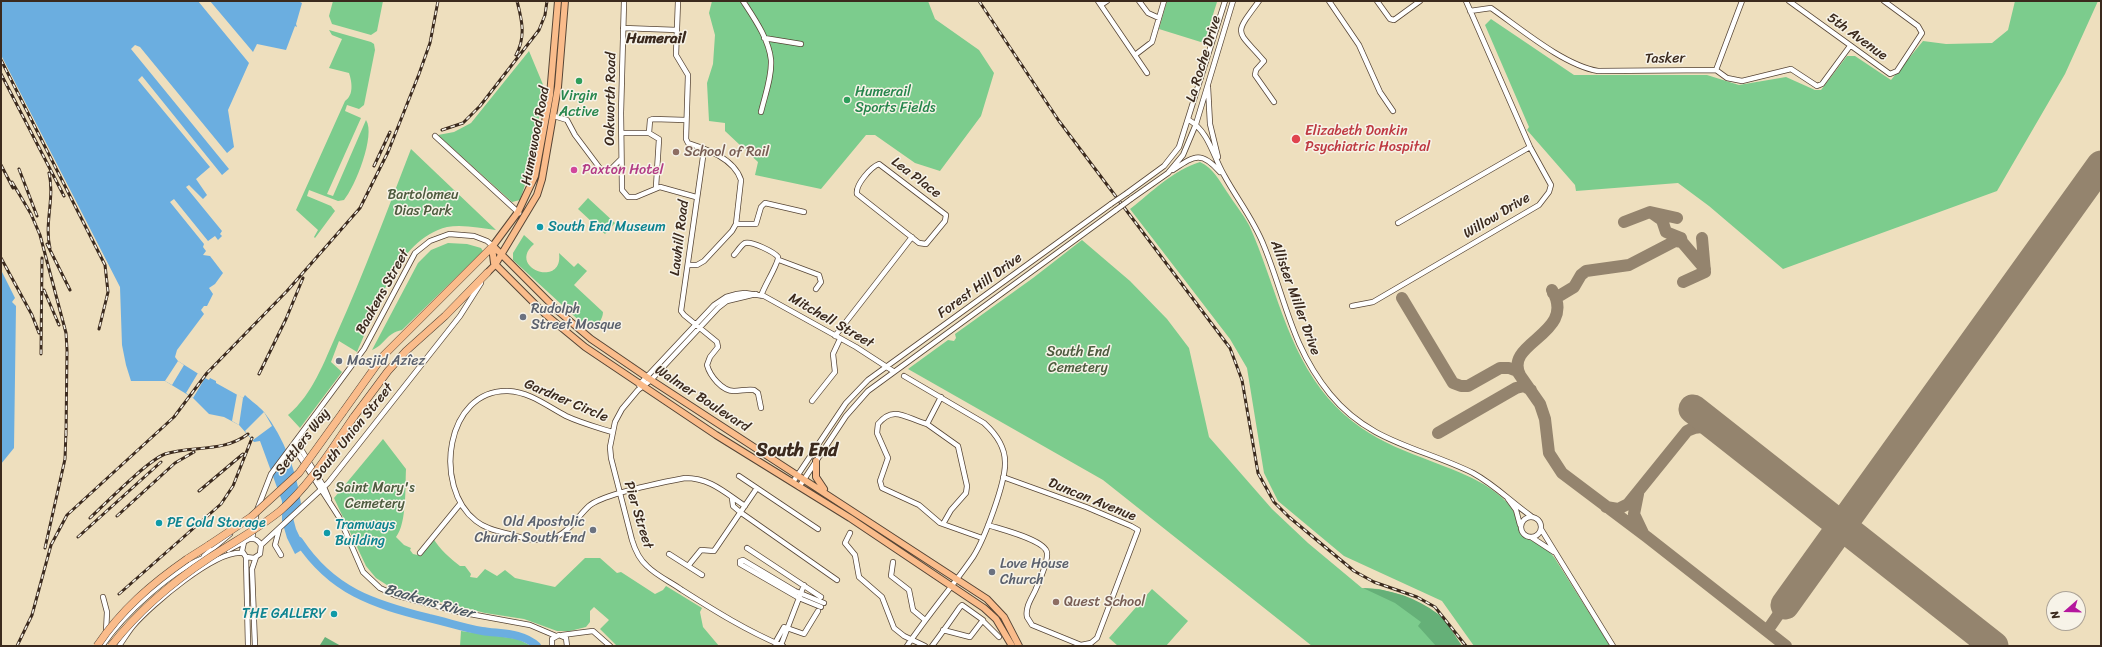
<!DOCTYPE html>
<html>
<head>
<meta charset="utf-8">
<style>
  body { margin:0 }
  #map { position:relative; width:2102px; height:647px; overflow:hidden; background:#eedfbe; font-family:Sriracha,sans-serif }
  canvas { display:block }
  .frame { position:absolute; inset:0; border:2px solid #3b2a1e; pointer-events:none }
  .north { position:absolute; left:2046px; top:591px; width:40px; height:40px; box-sizing:border-box; background:#f7f3e8; border:1px solid #aca397; border-radius:50%; rotate:250deg; font-size:11px; font-weight:700; line-height:16px; text-align:center; color:#3b2a1e }
  .north::after { content:''; display:block; margin:auto; width:14px; height:18px; background:#b5179e; clip-path:polygon(50% 0,100% 100%,50% 72%,0 100%) }
</style>
</head>
<body>
<div id="map">
<canvas width="2102" height="647"></canvas>
<div class="frame"></div>
<div class="north">N</div>
</div>
<script>
const g = document.querySelector('canvas').getContext('2d');
g.lineJoin = 'round';
function fillPath(path, color) { g.fillStyle = color; g.fill(path, 'evenodd'); }
function trace(path, color, width, dash) { g.strokeStyle = color; g.lineWidth = width; g.lineCap = dash ? 'butt' : 'round'; g.setLineDash(dash || []); g.stroke(path); }
function write(font, color, halo, rows, align = 'center') {
  g.font = font + ' Sriracha,sans-serif'; g.lineWidth = 3; g.setLineDash([]); g.textBaseline = 'middle'; g.strokeStyle = halo; g.fillStyle = color; for (const [text, x, y, turn = 0] of rows) {
    g.save(); g.translate(x, y); g.rotate((+turn || 0) * Math.PI / 180); g.textAlign = isNaN(turn) ? turn : align; if (halo) g.strokeText(text, 0, 0); g.fillText(text, 0, 0); g.restore();
  }
}
fillPath(new Path2D(`
  M333,1H383L377,31L371,35L332,24L329,16Z
  M712,1H928L935,19L979,50L994,73L981,116L940,171L915,163L875,135H866L821,189L755,175L758,162L725,131V123L709,121L707,83L713,64L715,35L709,13Z
  M1167,1L1217,2L1204,43L1159,29Z
  M2015,1H2098L2065,74L1997,191L1783,269L1709,206L1678,183L1576,191L1575,185L1527,130L1529,127L1485,25L1491,19L1574,75H1707L1739,85L1786,77L1815,90H1821L1847,56H1855L1891,80L1923,41L1946,44L1992,43L2008,30Z
  M329,30L371,42L374,44L375,50L364,105L359,109L347,105L345,111L361,118L327,194L333,196L366,120C376,135 355,187 344,200L338,201L309,190L307,196L331,206L335,211L315,238L314,237L318,230L296,210L345,101C354,95 352,82 349,73L329,68L342,39L332,35Z
  M529,51L544,87L531,167L520,200L512,202L438,135L454,132L471,123Z
  M411,149L496,230C480,228 462,224 447,227C397,239 376,311 357,352L339,341L331,362L342,372L300,428L288,415C313,394 324,362 337,333C364,273 387,211 411,149Z
  M1200,162C1213,168 1219,180 1227,192C1234,203 1243,214 1249,225C1275,282 1286,349 1328,398C1371,447 1416,452 1472,478C1488,486 1506,497 1515,514C1518,521 1518,528 1521,535L1547,549L1554,557L1610,646H1474L1442,601L1344,556L1278,501L1264,473L1247,368L1230,339L1130,209C1151,193 1173,170 1200,162Z
  M588,198L615,223L605,234L578,209Z
  M524,235L534,244C506,268 564,289 559,253L574,267L578,263L587,271L574,285L603,312C603,319 597,327 591,328L585,326L513,260V253Z
  M1082,240L1130,281L1167,319L1189,348L1209,437L1272,509L1308,543L1362,588L1379,589L1405,596L1438,614L1462,646H1312L1103,480L908,369L948,340L954,341L956,338L955,334L1033,278Z
  M448,243L467,244L481,248L483,251L402,330C386,333 385,345 372,350L418,263L431,250Z
  M383,439L406,469C405,486 407,523 396,537L404,545L411,548L410,550L413,554L422,556L423,551L433,538C440,550 450,558 460,566H465L471,574L470,577L477,578L485,569L497,576L505,570L515,578L555,587L585,558H600L617,573L621,572L655,594L663,590L666,586L702,608L700,612L703,627L719,646H617L600,629L609,620L594,607L590,611V622L586,627L570,631H557L524,619L485,613L401,592L390,587L376,578L366,566L334,498Z
  M1152,589L1188,621L1166,646H1118L1109,638Z
  M461,631L518,639L531,646H460Z`), '#7ccc8d');
fillPath(new Path2D(`
  M1363,588C1389,589 1416,597 1438,614C1447,621 1455,636 1462,646H1436L1418,626L1421,622L1395,603Z
  M325,637L341,646H321L320,645Z`), '#65b078');
fillPath(new Path2D(`
  M1,1H198L249,63L228,110L234,147L227,153L140,47L135,45L131,49L229,169L222,175L142,76L138,80L210,167L196,179L207,195L203,199L189,185L186,187L222,231L220,234L222,236L218,240L215,236L208,241L174,199L170,202L204,244L203,247L206,251L203,255L210,256L223,273L215,284L209,288L213,294L207,306H204L201,310L204,314L177,350L175,357L178,361L205,378L209,380L210,378L216,381V383L243,398L245,395C251,401 259,406 264,412C284,438 297,472 301,504L292,514L296,529L305,548L295,554L287,538L282,521V501L260,441L254,442L239,425L224,417L209,414L193,398L165,381H131L126,365L122,345L120,287L1,55Z
  M210,1H298L302,3L296,24L297,27L295,26L286,50L257,44L253,52Z
  M1,270L15,298L12,302L16,306L14,448L1,464Z`), '#6baee0');
fillPath(new Path2D(`
  M178,361L184,365L172,385L165,381Z
  M198,373L205,378L193,398L186,393Z
  M237,394L243,398L239,425L232,421Z
  M264,412L272,426L253,440L245,431Z`), '#eedfbe');
trace(new Path2D(`
  M299,541C332,591 373,604 429,618C447,622 464,628 482,631C501,634 522,632 537,646`), '#6baee0', 8);
trace(new Path2D(`
  M1652,213L1662,220L1666,232L1681,238
  M1624,222L1650,212L1677,218
  M1676,241L1682,242L1705,269
  M1683,282L1705,272L1702,238
  M1553,293L1559,296L1574,287L1581,275L1586,271L1629,265L1681,238L1682,242
  M1402,298L1453,383L1461,386H1468L1500,368H1509L1517,371L1540,404L1545,419L1549,453L1562,473L1647,537L1786,646
  M1520,375C1503,342 1578,334 1552,290
  M1438,433L1516,388L1524,386L1531,390
  M1638,494L1634,514L1643,533
  M1606,507L1618,509L1628,504L1687,431C1704,422 1716,429 1730,439
  M1767,631L1785,605`), '#94846e', 12);
trace(new Path2D(`
  M1693,409L1994,646
  M1785,605L2101,165`), '#94846e', 29);
const minor = new Path2D(`
  M624,1L621,113L622,190L628,197H636L660,187L696,197
  M678,1L676,55L688,75L686,139L688,143C706,149 734,158 741,180L736,224L732,231L704,261L697,265H688
  M743,1C754,18 769,39 771,60C772,77 765,95 761,112
  M1098,1L1147,73
  M1139,1L1148,13L1159,18
  M1259,1C1232,37 1237,29 1264,61L1256,70L1255,75L1274,102
  M1329,1L1359,45L1380,92L1393,111
  M1377,1L1390,19L1394,20L1420,1
  M1789,1L1890,74L1897,71L1922,33L1918,26L1884,1
  M1101,5L1107,1
  M1470,11L1491,8C1520,28 1563,65 1598,71L1716,70L1727,78L1742,81L1791,69L1817,86L1822,84L1850,46
  M623,28L677,30
  M764,38L801,44
  M1135,55L1152,42L1164,1
  M1716,70L1742,1
  M1208,87L1210,124L1218,157
  M554,116L567,120L575,135L602,171H609L621,159
  M1189,120C1209,132 1213,156 1224,175C1237,199 1254,220 1264,246C1286,300 1291,346 1330,394C1370,443 1420,447 1473,473C1495,485 1511,502 1531,516
  M623,133H649L659,139L656,187
  M649,133L650,120L653,119L686,120
  M435,136L519,213
  M704,150L681,311L684,315L717,342L718,347L710,357L707,365C710,376 722,391 734,391C741,391 747,389 754,390L758,393L761,408
  M879,164L946,215L945,221L926,244L919,243L857,194C855,185 871,167 879,164Z
  M1173,170C1194,156 1201,150 1220,172
  M1127,193L1164,166L1179,147L1225,1
  M1131,199L1168,173L1183,155L1196,124L1233,1
  M1398,223L1530,147
  M736,224H756L761,207L765,203L804,212
  M734,255C737,252 741,245 745,243C752,241 774,252 778,257C779,263 764,286 761,296
  M779,260L819,275L821,282L816,289
  M756,294L727,301L718,308L651,380L638,390L622,409L615,422L610,447L611,458L632,540C635,550 639,559 647,566C657,576 671,582 682,590C715,611 747,631 783,646
  M1352,306L1373,302L1539,205L1549,192L1551,185L1530,147L1466,1
  M835,336L912,237
  M904,376L984,423C995,433 1005,446 1005,462C1006,482 984,540 973,557C952,587 928,615 907,646
  M639,385L714,305L726,297L737,294L745,293L764,296L856,347L893,371
  M941,397L927,424L958,446L967,486L966,493L951,510L943,524
  M812,401L835,372L833,354L840,339
  M927,424C907,419 894,404 878,424L877,433L888,458L880,481L882,488L919,505L940,523L982,538
  M612,432C596,427 581,423 566,416C547,406 530,392 508,391C446,389 432,487 476,521C486,529 498,531 509,534C520,537 531,541 542,540C566,539 574,520 589,506C603,494 664,482 685,478C710,478 724,492 745,506
  M296,441L324,487L329,499
  M293,446L339,517L363,572L380,588L395,595L459,612L530,625L556,636
  M739,476L818,529
  M1003,477L1086,507L1131,526L1138,530L1097,638L1091,643L1081,645
  M793,482L846,403L868,380L1111,204
  M799,487L846,416L868,391L1116,210
  M732,498L733,506L740,512L837,580
  M1508,499L1516,510L1520,525
  M1521 527a10 10 0 1 1 20 0a10 10 0 1 1-20 0Z
  M988,525C1000,529 1046,540 1047,553C1048,564 1039,581 1035,591C1031,599 1025,608 1027,617L1032,625L1081,645
  M1541,529L1613,646
  M279,530L275,545L281,555
  M850,533L845,543L855,555L859,577L882,597L894,628L904,636L925,646
  M1531,537L1554,552
  M252,539L257,510L271,474L364,349L415,253L430,241L449,234L474,236L487,241L493,246
  M261,545L328,483L460,316L481,283
  M747,548L821,597
  M228,550L249,539C255,538 258,540 261,545L260,554L254,558L246,557L242,551L244,542
  M420,553L460,504
  M669,554L702,575
  M204,556L230,534
  M246,557L248,646
  M893,562L891,576L909,590L913,610L925,620
  M688,566L701,550L714,551L757,488
  M103,597L107,612L106,632
  M821,607L799,598L740,564V561L743,560L795,591L824,603
  M983,621L999,637
  M562,635L593,631L610,646
  M775,643L784,627L804,634L818,611
  M781,645L804,585
  M102,646C123,615 174,567 209,556
  M119,646C124,639 128,632 133,626C151,605 216,549 243,553
  M255,646L252,569L256,557
  M552,646V639L559,635L566,638L567,646
  M932,646C942,633 951,620 960,607L962,605L983,620L970,637L943,630`);
const major = new Path2D(`
  M558,1L550,95L535,176L518,212L492,247L494,263L545,314L585,347L716,435L850,518L984,608L996,619L1012,646
  M493,246L558,311L591,339L651,380L987,599L1004,617L1019,646
  M487,273L495,265L537,195L542,179L558,87L565,1
  M816,461V477L824,489`);
const highway = new Path2D(`
  M343,412L383,356L492,247
  M353,418L388,371L406,351L445,316L487,273
  M187,559L209,545`);
trace(minor, '#564536', 6);
trace(major, '#564536', 8);
trace(highway, '#564536', 8);
trace(minor, '#fff', 4.5);
trace(major, '#fabc8b', 6);
trace(highway, '#fabc8b', 7);
const rail = new Path2D(`
  M979,1L1059,121L1230,348L1242,380L1258,473L1274,502L1289,517L1354,571L1374,582L1417,597L1435,607L1466,646
  M516,55C526,37 522,20 517,1
  M1,60L105,265L108,292L99,329
  M1,74L64,196
  M442,130L463,123L480,106L539,30L545,15L547,1
  M1,165L13,188
  M374,166L390,132
  M19,169L37,216
  M49,173C55,198 44,223 50,248
  M12,182L31,214L40,235L66,333L67,350L66,436
  M47,244L70,290
  M1,258L32,315L39,333
  M44,290L59,325
  M41,354L42,258
  M259,374L286,319L303,278
  M199,491L243,454
  M117,516L175,463L194,452
  M90,518C106,503 147,461 165,454C193,445 223,453 248,434
  M78,537L161,462
  M45,548L65,459L66,430
  M119,594L221,504L233,486L252,438
  M17,646L32,615L51,545L67,515L174,417L207,373L287,291L360,208L388,152L419,74L430,43L438,1`);
trace(rail, '#3b2a1e', 3);
trace(rail, '#f7f3e8', 1.5, [4.5]);
const minorBridge = new Path2D(`
  M1111,204L1127,193
  M1116,210L1131,199`);
const highwayBridge = new Path2D(`
  M209,545L251,517L299,473L343,412
  M97,646C121,610 151,584 187,559
  M111,646C139,610 171,583 209,558C233,542 258,529 280,511C310,485 331,450 353,418`);
trace(minorBridge, '#564536', 6, []);
trace(highwayBridge, '#564536', 8, []);
trace(minorBridge, '#fff', 4.5);
trace(highwayBridge, '#fabc8b', 7);
for (const [x, y, r, color] of [
  [579,81,4,"#2e9e5b"],
  [847,100,4,"#2e9e5b"],
  [1296,139,5,"#e0444e"],
  [676,152,4,"#8d6e63"],
  [574,170,4,"#d1479c"],
  [540,227,4,"#0f9aa8"],
  [523,317,4,"#6b7280"],
  [339,361,4,"#6b7280"],
  [159,523,4,"#0f9aa8"],
  [593,530,4,"#6b7280"],
  [327,533,4,"#0f9aa8"],
  [992,572,4,"#6b7280"],
  [1056,602,4,"#8d6e63"],
  [334,614,4,"#0f9aa8"]
]) { const dot = new Path2D(); dot.arc(x, y, r, 0, 2 * Math.PI); g.fillStyle = color; g.fill(dot); trace(dot, '#f7f3e8', 1.5); }
write('14px', '#3b2a1e', '#f7f3e8', [
  ["5th Avenue",1857,37,36],
  ["La Roche Drive",1204,59,-73],
  ["Tasker",1665,59,-1],
  ["Oakworth Road",611,99,-89],
  ["Humewood Road",536,136,-79],
  ["Lea Place",916,178,37],
  ["Willow Drive",1497,216,-31],
  ["Lawhill Road",680,238,-83],
  ["Forest Hill Drive",980,286,-36],
  ["Baakens Street",383,292,-61],
  ["Allister Miller Drive",1295,298,70],
  ["Mitchell Street",831,321,30],
  ["Walmer Boulevard",702,399,33],
  ["Gardner Circle",566,401,23],
  ["South Union Street",353,432,-51],
  ["Settlers Way",303,442,-52],
  ["Duncan Avenue",1092,500,22],
  ["Pier Street",638,515,73]
]);
write('14px', '#27864d', '#f7f3e8', [
  ["Humerail",855,92],
  ["Sports Fields",855,108],
  ["Virgin",579,96,"center"],
  ["Active",579,112,"center"]
], 'left');
write('14px', '#be3a42', '#f7f3e8', [
  ["Elizabeth Donkin",1305,131],
  ["Psychiatric Hospital",1305,147]
], 'left');
write('14px', '#785e54', '#f7f3e8', [
  ["School of Rail",684,152],
  ["Quest School",1064,602]
], 'left');
write('14px', '#b23c85', '#f7f3e8', [
  ["Paxton Hotel",582,170]
], 'left');
write('14px', '#4e5b3f', '#f7f3e8', [
  ["Bartolomeu",423,195],
  ["Dias Park",423,211],
  ["South End",1078,352],
  ["Cemetery",1078,368],
  ["Saint Mary's",375,488],
  ["Cemetery",375,504]
]);
write('14px', '#0d838f', '#f7f3e8', [
  ["South End Museum",548,227],
  ["PE Cold Storage",167,523],
  ["Tramways",335,525],
  ["Building",335,541],
  ["THE GALLERY",326,614,"right"]
], 'left');
write('14px', '#5b616d', '#f7f3e8', [
  ["Rudolph",531,309],
  ["Street Mosque",531,325],
  ["Masjid Azîez",347,361],
  ["Old Apostolic",585,522,"right"],
  ["Church South End",585,538,"right"],
  ["Love House",1000,564],
  ["Church",1000,580]
], 'left');
write('bold 15px', '#3b2a1e', '#f7f3e8', [
  ["Humerail",656,39]
]);
write('italic 15px', '#4c5862', '#f7f3e8', [
  ["Baakens River",429,602,16]
]);
write('bold 18px', '#3b2a1e', '#f7f3e8', [
  ["South End",797,451]
]);
</script>
</body>
</html>
